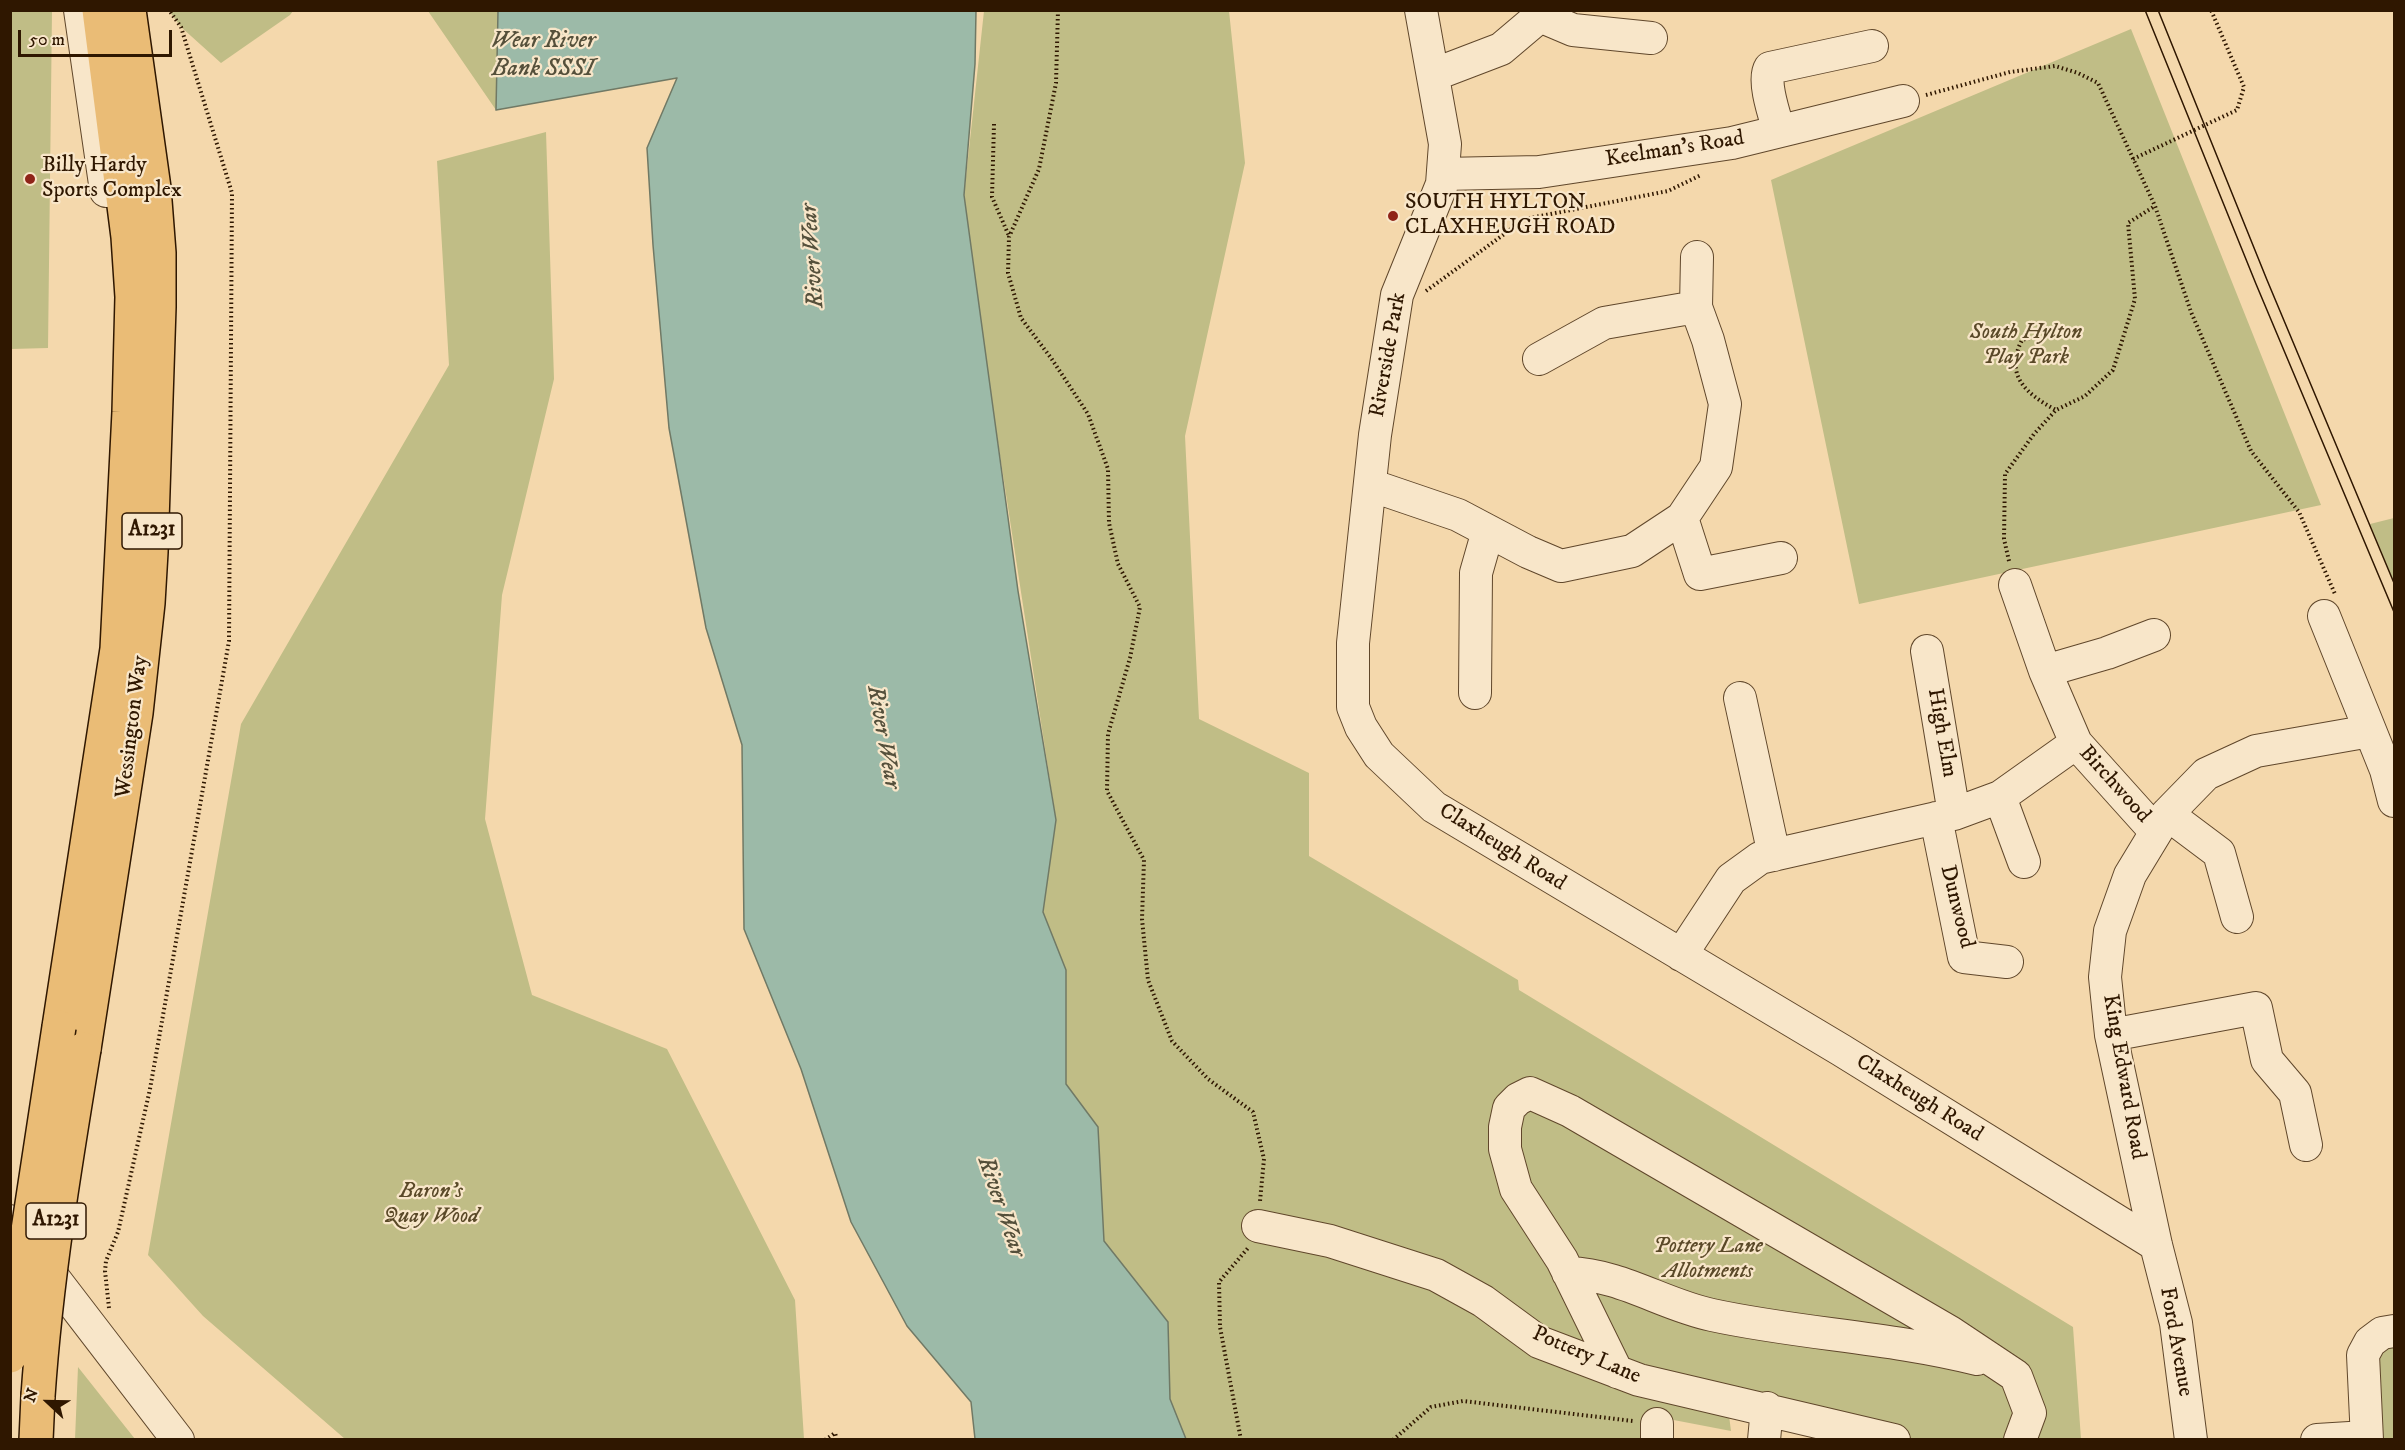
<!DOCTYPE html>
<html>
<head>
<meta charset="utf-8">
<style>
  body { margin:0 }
  #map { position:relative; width:2405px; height:1450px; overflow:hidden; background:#f4d8ac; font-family:"IM FELL DW Pica",serif }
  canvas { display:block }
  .frame { position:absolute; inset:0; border:12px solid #2f1700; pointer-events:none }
  .north { position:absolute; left:18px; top:1372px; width:60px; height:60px; -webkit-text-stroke:4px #f8e6c9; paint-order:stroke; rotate:292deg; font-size:16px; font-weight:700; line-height:24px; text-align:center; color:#2f1700 }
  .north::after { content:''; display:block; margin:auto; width:21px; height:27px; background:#2f1700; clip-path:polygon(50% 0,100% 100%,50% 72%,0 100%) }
  .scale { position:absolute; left:18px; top:30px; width:154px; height:27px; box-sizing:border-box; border:3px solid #2f1700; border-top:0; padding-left:8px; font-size:18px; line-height:21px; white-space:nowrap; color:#2f1700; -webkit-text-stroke:4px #f8e6c9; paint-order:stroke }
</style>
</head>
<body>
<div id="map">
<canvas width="2405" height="1450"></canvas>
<div class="frame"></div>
<div class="north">N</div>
<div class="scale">50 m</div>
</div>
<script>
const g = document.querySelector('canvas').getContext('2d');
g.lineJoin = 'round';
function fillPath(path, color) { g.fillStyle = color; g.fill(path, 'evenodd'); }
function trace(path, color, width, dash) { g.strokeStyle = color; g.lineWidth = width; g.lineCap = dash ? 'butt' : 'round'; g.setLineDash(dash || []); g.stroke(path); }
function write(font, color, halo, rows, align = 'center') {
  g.font = font + ' "IM FELL DW Pica",serif'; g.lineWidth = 4.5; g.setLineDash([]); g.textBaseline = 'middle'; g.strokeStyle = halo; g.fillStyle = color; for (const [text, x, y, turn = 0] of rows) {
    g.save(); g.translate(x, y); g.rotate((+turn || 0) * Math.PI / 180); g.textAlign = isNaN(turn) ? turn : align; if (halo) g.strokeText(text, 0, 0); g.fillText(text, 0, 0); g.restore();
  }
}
fillPath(new Path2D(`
  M10,11H52L48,348L11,349Z
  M169,11H293L290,15L221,63L181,27Z
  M428,11H498L496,110Z
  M984,11H1229L1245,163L1185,436L1199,719L1309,773V856L1518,980L1519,990L2073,1327L2081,1439H1894L1727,1400L1731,1431L1658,1417L1657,1439H1185L1170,1399L1168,1322L1104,1241L1098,1127L1066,1084V970L1043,912L1056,820L984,351L964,195Z
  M2131,29L2321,505L1859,604L1771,180Z
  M546,132L554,379L502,595L485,819L532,995L667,1049L795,1300L804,1439H345L203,1316L148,1255L241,724L449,365L437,161Z
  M2394,518V582L2370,524Z
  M2394,1340V1439H2379L2376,1349Z
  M78,1367L135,1439H75Z`), '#c0bd86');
const water = new Path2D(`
  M498,11H976L975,64L964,195L1018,591L1056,820L1043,912L1066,970V1084L1098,1127L1104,1241L1168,1322L1170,1399L1186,1439H975L971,1402L907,1326L851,1222L801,1069L744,929L742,745L706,628L669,428L653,245L647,148L677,78L496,110Z`);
fillPath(water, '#9cbaa8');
trace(water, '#707965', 1.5);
const minor = new Path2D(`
  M80,10L106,191
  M1421,10L1445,144L1442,184L1397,295L1375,435L1353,643V707L1361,727L1379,755L1434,807L1841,1050L2156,1245
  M1540,16L1573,30L1651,38
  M1433,75L1501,49L1540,16L1542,10
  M1779,131C1775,117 1762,80 1770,68L1872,46
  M1443,174L1539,172L1732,143L1903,101
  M1539,359L1604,323L1696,307
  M1370,485L1458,515L1528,552L1561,566L1632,551L1682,518L1716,467L1725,404L1708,340L1696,307L1697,257
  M1682,518L1700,574L1781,558
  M2015,585L2045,671L2076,743L2156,832
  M2324,616L2386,770L2394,801
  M1927,651L1954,814
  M2045,671L2107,653L2154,635
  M1475,693L1476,573L1488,531
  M1740,698L1774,855
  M2000,797L2024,862
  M2167,814L2219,853L2237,917
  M1936,818L1964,957L2007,962
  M1681,955L1731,879L1760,858L1954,814L2000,797L2076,743
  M2111,1035L2256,1008L2267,1060L2295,1093L2306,1145
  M10,1221L178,1440
  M1258,1226L1330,1241L1436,1275L1483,1301L1539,1342L1639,1380L1894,1440
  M1568,1273C1623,1275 1661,1304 1712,1315C1799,1334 1890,1337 1977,1359
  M1617,1372L1562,1260L1516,1189L1505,1149V1127L1509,1108L1518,1099L1530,1093L1570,1111L1950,1332L2016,1376L2030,1413L2020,1440
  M1657,1424V1440
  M1764,1440L1767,1408
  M2191,1440L2176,1323L2156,1245L2111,1035L2105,977L2110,931L2130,875L2167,814L2206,774L2256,751L2370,731
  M2317,1440L2366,1437
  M2367,1440L2363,1355L2370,1342L2382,1333L2394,1331`);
const highway = new Path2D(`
  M59,1027L117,649L129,412L132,297L128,237L99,10
  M84,1049L136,713L148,603L151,552L159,307V253L154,188L129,10
  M36,1440L38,1396`);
trace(minor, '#60472b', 34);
trace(highway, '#2f1700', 36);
trace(new Path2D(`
  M1058,10L1056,83L1039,169L1009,237L1008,273L1021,318L1051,358L1088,414L1108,469L1109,523L1118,564L1140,607L1130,658L1108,734L1107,791L1144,860L1142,919L1148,980L1172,1041L1208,1079L1253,1112L1264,1159L1260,1201
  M1926,95L2010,72L2055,66L2078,73L2098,83L2155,206L2191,312L2251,451L2299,512L2335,594
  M994,124L992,197L1009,236
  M2133,159L2237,110L2244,87L2211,10
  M1426,291L1525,219L1668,191L1701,175
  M2034,337L2022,340C2004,375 2026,394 2056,410
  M2009,561L2004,539L2005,474L2034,434L2056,410L2085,396L2113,370L2135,299L2128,223L2155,206
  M109,1308L105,1271L106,1261L118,1232L150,1089L229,641L232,193L181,27L169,10
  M825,1440L835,1433L837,1440
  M1241,1440L1220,1327L1219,1282L1248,1248
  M1393,1440L1431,1407L1463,1401L1633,1421`), '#2f1700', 4, [1.5, 3]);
trace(minor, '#f8e6c9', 32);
trace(highway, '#eabc76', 33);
trace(new Path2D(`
  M2145,10L2256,284L2394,612
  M2158,10L2267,280L2394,583`), '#2f1700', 1.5);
const highwayBridge = new Path2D(`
  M10,1356L12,1335L59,1027
  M38,1396C46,1279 65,1164 84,1049`);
trace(highwayBridge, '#2f1700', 36, []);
trace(highwayBridge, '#eabc76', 33);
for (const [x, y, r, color] of [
  [30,179,6,"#8f2418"],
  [1393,216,6,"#8f2418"]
]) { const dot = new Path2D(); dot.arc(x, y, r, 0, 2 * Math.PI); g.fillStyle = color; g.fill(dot); trace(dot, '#f8e6c9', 2); }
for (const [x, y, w] of [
  [152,531,60],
  [56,1221,60]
]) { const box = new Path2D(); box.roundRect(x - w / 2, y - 18, w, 36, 4.5); g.fillStyle = '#f8e6c9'; g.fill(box); trace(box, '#2f1700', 1.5); }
write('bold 21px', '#2f1700', null, [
  ["A1231",152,531],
  ["A1231",56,1221]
]);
write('22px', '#2f1700', '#f8e6c9', [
  ["Keelman's Road",1675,150,-9],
  ["Riverside Park",1389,355,-80],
  ["Wessington Way",133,727,-83],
  ["High Elm",1941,733,80],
  ["Birchwood",2114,785,48],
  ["Claxheugh Road",1502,848,32],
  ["Dunwood",1956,907,76],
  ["King Edward Road",2123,1077,80],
  ["Claxheugh Road",1919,1099,32],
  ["Ford Avenue",2175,1342,80],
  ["Pottery Lane",1586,1356,23]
]);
write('22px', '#2f1700', '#f8e6c9', [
  ["Billy Hardy",42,166],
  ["Sports Complex",42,191],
  ["SOUTH HYLTON",1405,203],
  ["CLAXHEUGH ROAD",1405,228]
], 'left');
write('italic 22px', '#5a4928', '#f8e6c9', [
  ["South Hylton",2026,333],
  ["Play Park",2026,358],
  ["Baron's",431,1192],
  ["Quay Wood",431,1217],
  ["Pottery Lane",1708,1247],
  ["Allotments",1708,1272]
]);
write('italic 24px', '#55503b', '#f8e6c9', [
  ["Wear River",543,42],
  ["Bank SSSI",543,70],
  ["River Wear",814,256,-94],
  ["River Wear",882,737,80],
  ["River Wear",1000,1207,71]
]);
</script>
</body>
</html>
